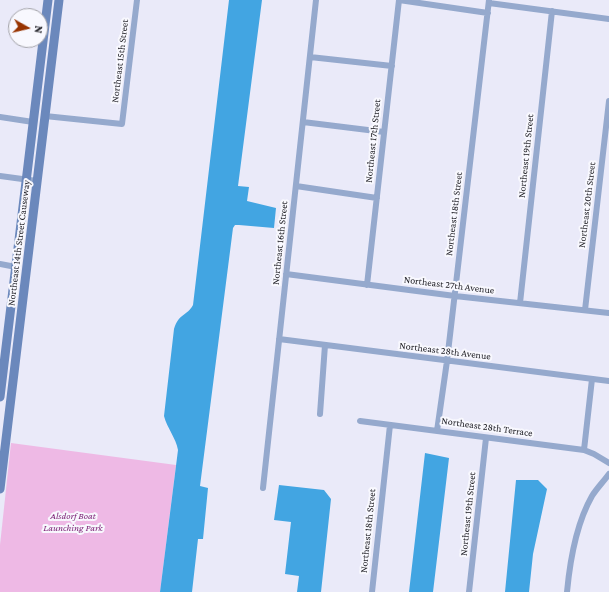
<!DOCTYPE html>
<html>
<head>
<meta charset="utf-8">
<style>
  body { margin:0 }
  #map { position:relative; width:609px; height:592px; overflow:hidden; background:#eaeaf9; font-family:"Crimson Pro",serif }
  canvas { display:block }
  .north { position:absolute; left:8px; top:8px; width:40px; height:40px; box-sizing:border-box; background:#f8f8fe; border:1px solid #a2a2a8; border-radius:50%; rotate:98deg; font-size:11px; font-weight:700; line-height:16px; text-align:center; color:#212127 }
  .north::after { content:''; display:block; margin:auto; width:14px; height:18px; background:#973300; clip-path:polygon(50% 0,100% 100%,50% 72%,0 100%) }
</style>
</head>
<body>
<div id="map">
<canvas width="609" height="592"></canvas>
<div class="north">N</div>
</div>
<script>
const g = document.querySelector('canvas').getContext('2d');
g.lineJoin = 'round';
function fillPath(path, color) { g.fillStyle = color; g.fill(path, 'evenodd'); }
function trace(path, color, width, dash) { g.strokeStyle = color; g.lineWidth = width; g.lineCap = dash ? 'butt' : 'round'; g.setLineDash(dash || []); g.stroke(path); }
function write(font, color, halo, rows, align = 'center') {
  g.font = font + ' "Crimson Pro",serif'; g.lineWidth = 4; g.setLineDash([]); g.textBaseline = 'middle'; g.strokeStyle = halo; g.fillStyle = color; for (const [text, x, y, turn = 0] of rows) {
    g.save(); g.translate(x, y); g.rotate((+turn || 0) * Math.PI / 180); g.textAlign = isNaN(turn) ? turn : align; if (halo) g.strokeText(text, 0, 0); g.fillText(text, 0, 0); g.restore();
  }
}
fillPath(new Path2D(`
  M11,443L176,465L160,592H0V545Z`), '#eeb9e5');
fillPath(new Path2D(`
  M229,0H262L238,186L249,187L247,201L276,208L274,228L239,225H235L233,228L200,486L208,488L203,539H198L192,592H160L178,450C176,438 167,428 164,416L174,329C179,313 187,316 193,305Z
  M425,453L449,458L433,592H409Z
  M516,480H538L547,489L533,554L529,592H505Z
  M279,485L324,490L331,499L321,592H297L299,576L285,574L291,522L274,520Z`), '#42a5e2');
trace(new Path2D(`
  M399,0L488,13
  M489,3L609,19
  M310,57L392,66
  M45,116L122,124L137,0
  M0,117L33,122
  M303,122L384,132
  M0,176L37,181
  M296,186L377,198
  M0,264L16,267
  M286,274L455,296L609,313
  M367,285L399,0
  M520,303L552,11
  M585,310L609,101
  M279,339L609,381
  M320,414L325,345
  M360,421L584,450L594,454L609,463
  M437,431L447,361L489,0
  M584,450L592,379
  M263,488L316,0
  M372,592L390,425
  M469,592L486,438
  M567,592C570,560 576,524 592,496C597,488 604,481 609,474`), '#95a9cd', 6);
trace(new Path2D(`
  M0,397L48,0
  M0,489L59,0`), '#6b88bc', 9);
write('10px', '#212127', '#f8f8fe', [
  ["Northeast 15th Street",120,61,-83],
  ["Northeast 17th Street",373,141,-84],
  ["Northeast 19th Street",526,156,-84],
  ["Northeast 20th Street",587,205,-83],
  ["Northeast 18th Street",454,214,-83],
  ["Northeast 14th Street Causeway",19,243,-83],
  ["Northeast 16th Street",280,243,-84],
  ["Northeast 27th Avenue",449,285,7],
  ["Northeast 28th Avenue",445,351,7],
  ["Northeast 28th Terrace",487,427,8],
  ["Northeast 19th Street",468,514,-84],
  ["Northeast 18th Street",368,531,-84]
]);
write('italic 10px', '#7f2578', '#f8f8fe', [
  ["Alsdorf Boat",73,516],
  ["Launching Park",73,528]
]);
</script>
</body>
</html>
